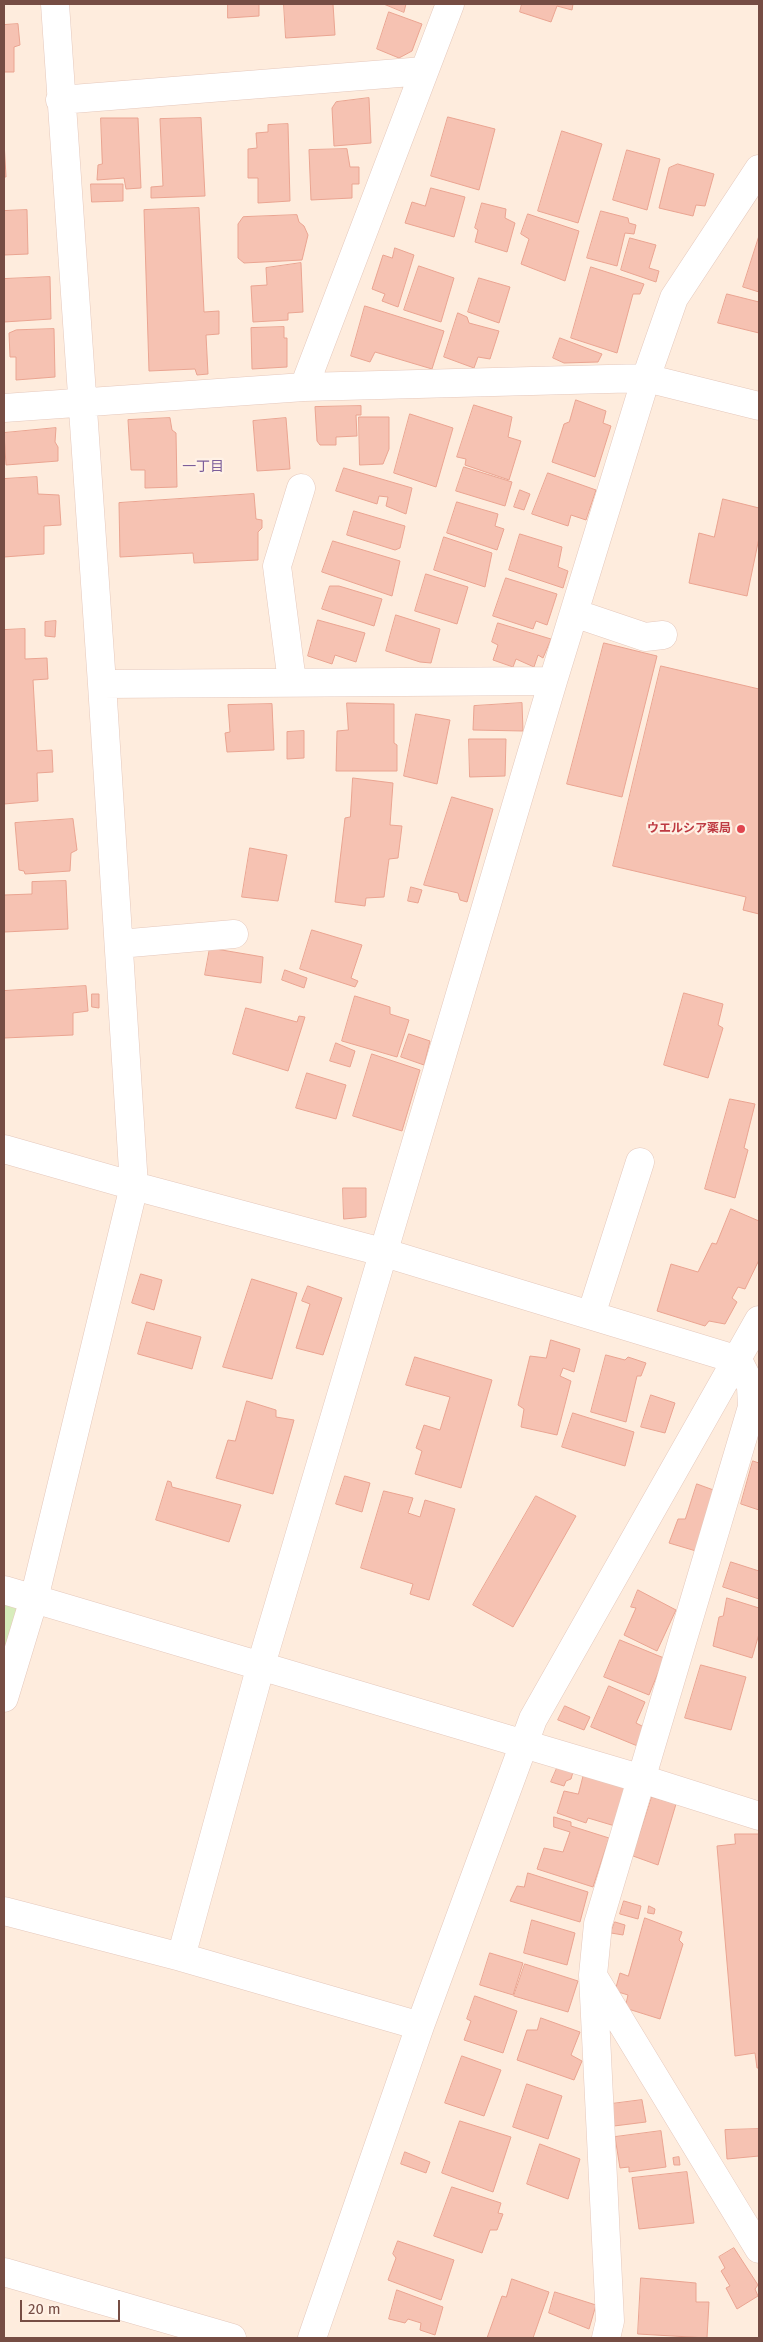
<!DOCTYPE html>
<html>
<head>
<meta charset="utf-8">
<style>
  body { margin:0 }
  #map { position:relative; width:763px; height:2342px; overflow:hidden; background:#feecdd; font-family:"Fira Sans",sans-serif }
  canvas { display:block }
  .frame { position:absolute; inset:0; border:5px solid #764d44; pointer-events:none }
  .scale { position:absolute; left:20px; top:2300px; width:100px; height:22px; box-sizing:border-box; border:2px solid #764d44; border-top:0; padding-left:6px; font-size:15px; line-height:18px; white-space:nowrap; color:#764d44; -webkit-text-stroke:4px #fff1e5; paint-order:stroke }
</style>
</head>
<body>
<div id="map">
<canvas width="763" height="2342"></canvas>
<div class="frame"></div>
<div class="scale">20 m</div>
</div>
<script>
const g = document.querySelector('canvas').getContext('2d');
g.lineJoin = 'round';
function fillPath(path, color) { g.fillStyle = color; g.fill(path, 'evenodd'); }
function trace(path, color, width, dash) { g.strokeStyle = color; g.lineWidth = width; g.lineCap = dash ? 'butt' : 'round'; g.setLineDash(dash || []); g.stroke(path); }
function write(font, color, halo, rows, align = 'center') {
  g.font = font + ' "Fira Sans","Noto Sans JP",sans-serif'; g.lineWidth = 4.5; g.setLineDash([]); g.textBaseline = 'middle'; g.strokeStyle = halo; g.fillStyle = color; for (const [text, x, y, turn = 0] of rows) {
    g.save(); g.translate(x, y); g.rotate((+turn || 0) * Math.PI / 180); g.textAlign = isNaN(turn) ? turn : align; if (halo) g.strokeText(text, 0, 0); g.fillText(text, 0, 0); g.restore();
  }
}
fillPath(new Path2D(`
  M4,1590L14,1593L25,1620L4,1690Z`), '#d7ecbb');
const building = new Path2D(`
  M228,4H259V16L228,18Z
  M284,4H333L335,35L286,38Z
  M384,4H406L404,12Z
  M522,4H573L572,10L557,6L551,22L520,12Z
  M389,12L422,24L412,51L399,58L377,49Z
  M18,24L20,45L14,47V72H4V25Z
  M369,98L371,143L334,146L332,108L336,102Z
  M448,117L495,129L479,190L431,176Z
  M101,118H138L141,188L126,189L124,178L97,180L98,165L102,164Z
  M201,118L205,196L151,198V187L163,186L160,119Z
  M288,124L290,201L258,203V178H248V149L257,148L256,133L268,132V125Z
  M562,131L602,144L578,223L538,211Z
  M4,141L6,177H4Z
  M347,149L350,167H359V184H352V198L311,200L309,150Z
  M627,150L660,159L647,210L613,200Z
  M678,164L714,174L705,206L696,205L693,216L659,208L669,168Z
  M91,184H123V201L92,202Z
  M431,188L465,197L454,237L405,223L412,202L425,206Z
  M482,203L506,209L505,218L515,223L507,252L475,242L478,230L475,228Z
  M199,208L204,312L219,311V334L206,335L208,374L197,375L195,369L149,371L144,210Z
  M27,210L28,254L4,255V211Z
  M601,211L628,218L629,223L636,225L634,234L625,233L617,266L587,258Z
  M528,214L579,231L565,281L521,264L529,239L521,234Z
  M297,215L299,222L304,226L308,235L302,260L244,263L238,258V224L243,217Z
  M759,236V292L743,287Z
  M630,238L656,245L649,268L659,271L656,282L621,270Z
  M395,248L414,255L398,307L382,301L385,294L372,289L383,255L392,258Z
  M301,263L303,312L288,313V320L253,322L251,286L267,285L266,268Z
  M419,266L454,278L441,322L404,310Z
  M591,267L644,284L640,294H633L617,353L571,338Z
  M50,277L51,319L4,322V279Z
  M479,278L510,287L499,323L468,312Z
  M727,294L759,302V333L718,323Z
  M365,306L444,331L432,369L375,352L370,362L351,356Z
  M458,313L467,317L469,323L499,331L490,359L478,357L474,368L444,357Z
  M284,327V338H287V367L252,369L251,328Z
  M54,329L55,377L16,380V357H10L9,333L16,330Z
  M560,338L602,354L598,362L564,363L553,358Z
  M576,400L606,411L603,423L611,426L595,477L552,462L564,424L569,422Z
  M474,405L512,417L508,437L521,441L509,480L465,465L466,459L457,457Z
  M361,406V415H356L357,436L336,437V445H320L317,441L315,407Z
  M410,414L453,428L436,487L394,473Z
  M359,417H389V449L383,464L360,465Z
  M170,418L172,430L176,433L177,487L145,488V470H131L128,420Z
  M286,418L290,469L257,471L253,421Z
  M56,428L55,442L58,447V461L6,465L4,433Z
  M464,467L512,482L505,506L456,491Z
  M344,468L412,488L406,514L386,506L388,497L379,496L377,504L336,491Z
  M548,473L596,490L586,520L571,515L568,526L532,514Z
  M37,477L38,494L59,495L61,525L44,526V554L4,557V479Z
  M520,490L530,494L524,510L514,507Z
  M254,494L256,519L262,520V528L258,532V560L194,563L193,553L120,557L119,503Z
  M723,499L759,508V538L747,596L689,583L699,533L714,537Z
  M457,502L498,514L495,526L504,529L497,550L447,533Z
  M354,511L405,526L400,548L395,550L347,535Z
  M520,534L562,547L558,567L568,571L563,588L509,570Z
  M444,537L492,553L485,587L434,570Z
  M333,541L400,561L392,596L322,572Z
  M426,574L468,587L457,624L415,611Z
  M506,578L557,594L547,625L536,621L533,629L493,616Z
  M330,586H339L382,599L374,626L322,609Z
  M396,615L440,629L431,663L420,662L386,651Z
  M318,620L365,633L356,662L335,655L332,664L308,656Z
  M56,621L55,637L45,636V622Z
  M498,623L551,639L543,658L538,655L534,667L516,659L513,667L493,660L498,645L492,642Z
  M25,629V659L47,658L48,679L33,680L37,751L52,750L53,772L37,773L38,801L4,804V630Z
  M604,643L657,656L622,797L567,784Z
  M661,666L759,689V914L743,910L746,897L613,866Z
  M347,703L394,704V743L397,745V771H336L337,731L348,730Z
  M522,703L523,731L473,730L474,706Z
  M272,704L274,750L227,752L225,733L230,732L228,705Z
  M416,714L450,720L437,784L404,776Z
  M304,731V758L287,759V732Z
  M469,739H506L505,776L470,777Z
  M353,778L393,783L390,825L402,826L398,858L389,859L384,897L366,898L365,906L335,902L345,818L350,817Z
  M452,797L493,809L467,902L460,900L458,893L424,885Z
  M73,819L77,850L71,853L70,871L25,874L24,871L19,870L15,823Z
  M250,848L287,855L278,901L242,897Z
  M66,881L68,929L4,932V895L32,894V882Z
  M411,887L422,890L418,903L408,901Z
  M312,930L362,945L351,978L358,981L355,987L300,969Z
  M210,948L263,957L261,983L205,975Z
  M285,970L307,978L304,988L282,980Z
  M86,986L88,1011L73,1013V1035L4,1038V991Z
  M684,993L723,1004L718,1025L723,1028L708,1078L664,1065Z
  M92,994H99V1008L92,1007Z
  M355,996L390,1007V1014L409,1020L397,1057L342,1041Z
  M246,1008L297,1022L299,1016L305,1017L288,1071L233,1054Z
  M409,1034L430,1041L424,1065L401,1057Z
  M336,1043L355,1051L350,1067L330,1061Z
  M372,1054L420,1070L402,1131L353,1116Z
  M307,1073L346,1085L336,1119L296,1108Z
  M730,1099L755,1104L744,1148L748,1150L735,1198L705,1189Z
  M343,1188H366V1217L344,1219Z
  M731,1209L759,1221V1260L745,1289L738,1287L732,1298L737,1302L725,1324L709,1321L705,1326L657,1311L671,1264L698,1272L712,1243L716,1244Z
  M141,1274L162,1280L154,1310L132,1303Z
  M252,1279L297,1293L272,1379L223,1367Z
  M308,1286L342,1298L323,1355L296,1348L310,1304L302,1301Z
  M147,1322L201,1337L192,1369L138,1354Z
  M551,1340L580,1349L574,1372L563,1368L560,1376L571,1381L557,1435L521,1427L524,1409L518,1405L530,1356L546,1358Z
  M606,1355L625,1360L628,1357L646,1363L641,1376H637L626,1422L591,1412Z
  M415,1357L492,1380L461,1488L415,1474L422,1451L416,1448L424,1425L440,1430L450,1397L406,1385Z
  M651,1395L675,1403L665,1433L641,1427Z
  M247,1401L276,1410V1417L294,1420L273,1494L216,1478L228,1440L235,1441Z
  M573,1413L634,1432L625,1466L562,1447Z
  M753,1461L759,1463V1510L741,1504Z
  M345,1476L370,1483L362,1512L336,1504Z
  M168,1481L171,1482L172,1487L241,1505L229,1542L156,1520Z
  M697,1484L719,1492L696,1551L669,1543L678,1519H685Z
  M384,1491L413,1498L408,1513L420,1517L425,1500L455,1509L429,1600L410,1594L413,1584L361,1568Z
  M536,1496L576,1516L513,1627L473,1605Z
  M731,1562L759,1571V1599L723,1587Z
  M638,1590L676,1610L657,1651L624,1635L636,1608L631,1607Z
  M727,1598L759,1608V1634L752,1658L713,1646L719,1617L723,1616Z
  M620,1640L664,1658L649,1695L604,1677Z
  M701,1665L746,1677L731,1730L685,1718Z
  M609,1686L645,1702L636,1723L646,1728L640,1747L591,1727Z
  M565,1706L590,1717L584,1730L558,1720Z
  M558,1766L573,1772L571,1779L566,1781L564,1786L551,1782Z
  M584,1774L628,1787L615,1826L588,1818L586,1823L557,1813L564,1791L578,1794Z
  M652,1797L676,1804L658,1865L633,1856Z
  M554,1817L571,1822V1826L609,1838L593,1887L537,1869L544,1848L563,1852L570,1832L554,1827Z
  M735,1834H759V2068H757L755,2053L735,2056L717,1846L735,1844Z
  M528,1873L588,1892L580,1922L510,1901L517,1886L524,1887Z
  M624,1901L641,1906L638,1919L620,1914Z
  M649,1906L655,1909L654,1914L648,1913Z
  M645,1918L682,1932L679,1940L683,1944L660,2019L625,2008L628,1995L615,1991L620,1973L628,1976Z
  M532,1920L575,1933L567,1965L524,1953Z
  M615,1922L625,1925L623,1935L611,1933Z
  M490,1953L523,1963L513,1995L480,1985Z
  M525,1964L578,1981L568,2012L514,1996Z
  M475,1996L517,2011L503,2053L464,2040L471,2021L467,2019Z
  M541,2018L580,2032L571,2055L582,2061L574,2080L517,2060L527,2030H537Z
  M462,2056L501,2070L484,2116L445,2103Z
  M527,2084L562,2096L548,2139L513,2127Z
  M642,2100L646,2122L614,2126L611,2104Z
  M460,2121L511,2137L493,2192L442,2173Z
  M759,2129V2156L727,2159L725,2130Z
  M661,2131L666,2167L629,2172V2167L620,2168L615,2137Z
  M540,2144L580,2159L568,2199L527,2184Z
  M405,2152L430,2162L426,2173L401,2164Z
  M679,2157L680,2165H674L673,2158Z
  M687,2172L694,2223L639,2229L632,2178Z
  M452,2187L501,2203L498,2213L503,2214L497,2230H490L482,2253L434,2236Z
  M398,2241L454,2260L441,2300L388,2280L396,2258L393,2254Z
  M734,2248L758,2285L755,2289L758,2296L737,2309L726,2288L730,2286L721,2271L725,2268L719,2257Z
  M641,2278L696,2283V2302H709L707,2338L638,2334Z
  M512,2279L549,2292L533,2338H487L502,2296L506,2297Z
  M397,2290L443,2307L435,2335L420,2330L421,2323L408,2319L405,2323L389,2319Z
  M555,2292L596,2305L589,2329L549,2313Z`);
fillPath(building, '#f6c2b2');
trace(building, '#eaa491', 1);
const minor = new Path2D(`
  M60,100L424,71
  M304,387L450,4
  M4,408L304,387L646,378L759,406
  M574,613L645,637L663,635
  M292,682L277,566L301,488
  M102,684L553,681
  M119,944L234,934
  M4,1149L134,1186L382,1252L738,1360L751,1386L752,1407L598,1924L593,1975L610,2321L606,2338
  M591,1315L640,1162
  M4,1590L642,1779L759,1816
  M4,1698L34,1599L134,1186L102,684L55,4
  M4,1911L181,1957L420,2026
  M181,1957L261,1665L553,681L646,378L674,298L759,169
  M595,1979L759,2249
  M4,2272L232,2338
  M312,2338L420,2026L533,1719L759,1320`);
trace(minor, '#e5c8bc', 29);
trace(minor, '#fff', 28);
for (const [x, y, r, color] of [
  [741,829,5,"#e0444e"]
]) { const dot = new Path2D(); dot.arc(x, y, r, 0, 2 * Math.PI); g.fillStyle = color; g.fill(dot); trace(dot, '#fff1e5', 2); }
write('bold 12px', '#be3a42', '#fff1e5', [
  ["ウエルシア薬局",731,829]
], 'right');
write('14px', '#7c5e9a', '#fff1e5', [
  ["一丁目",203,467]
]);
</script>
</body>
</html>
